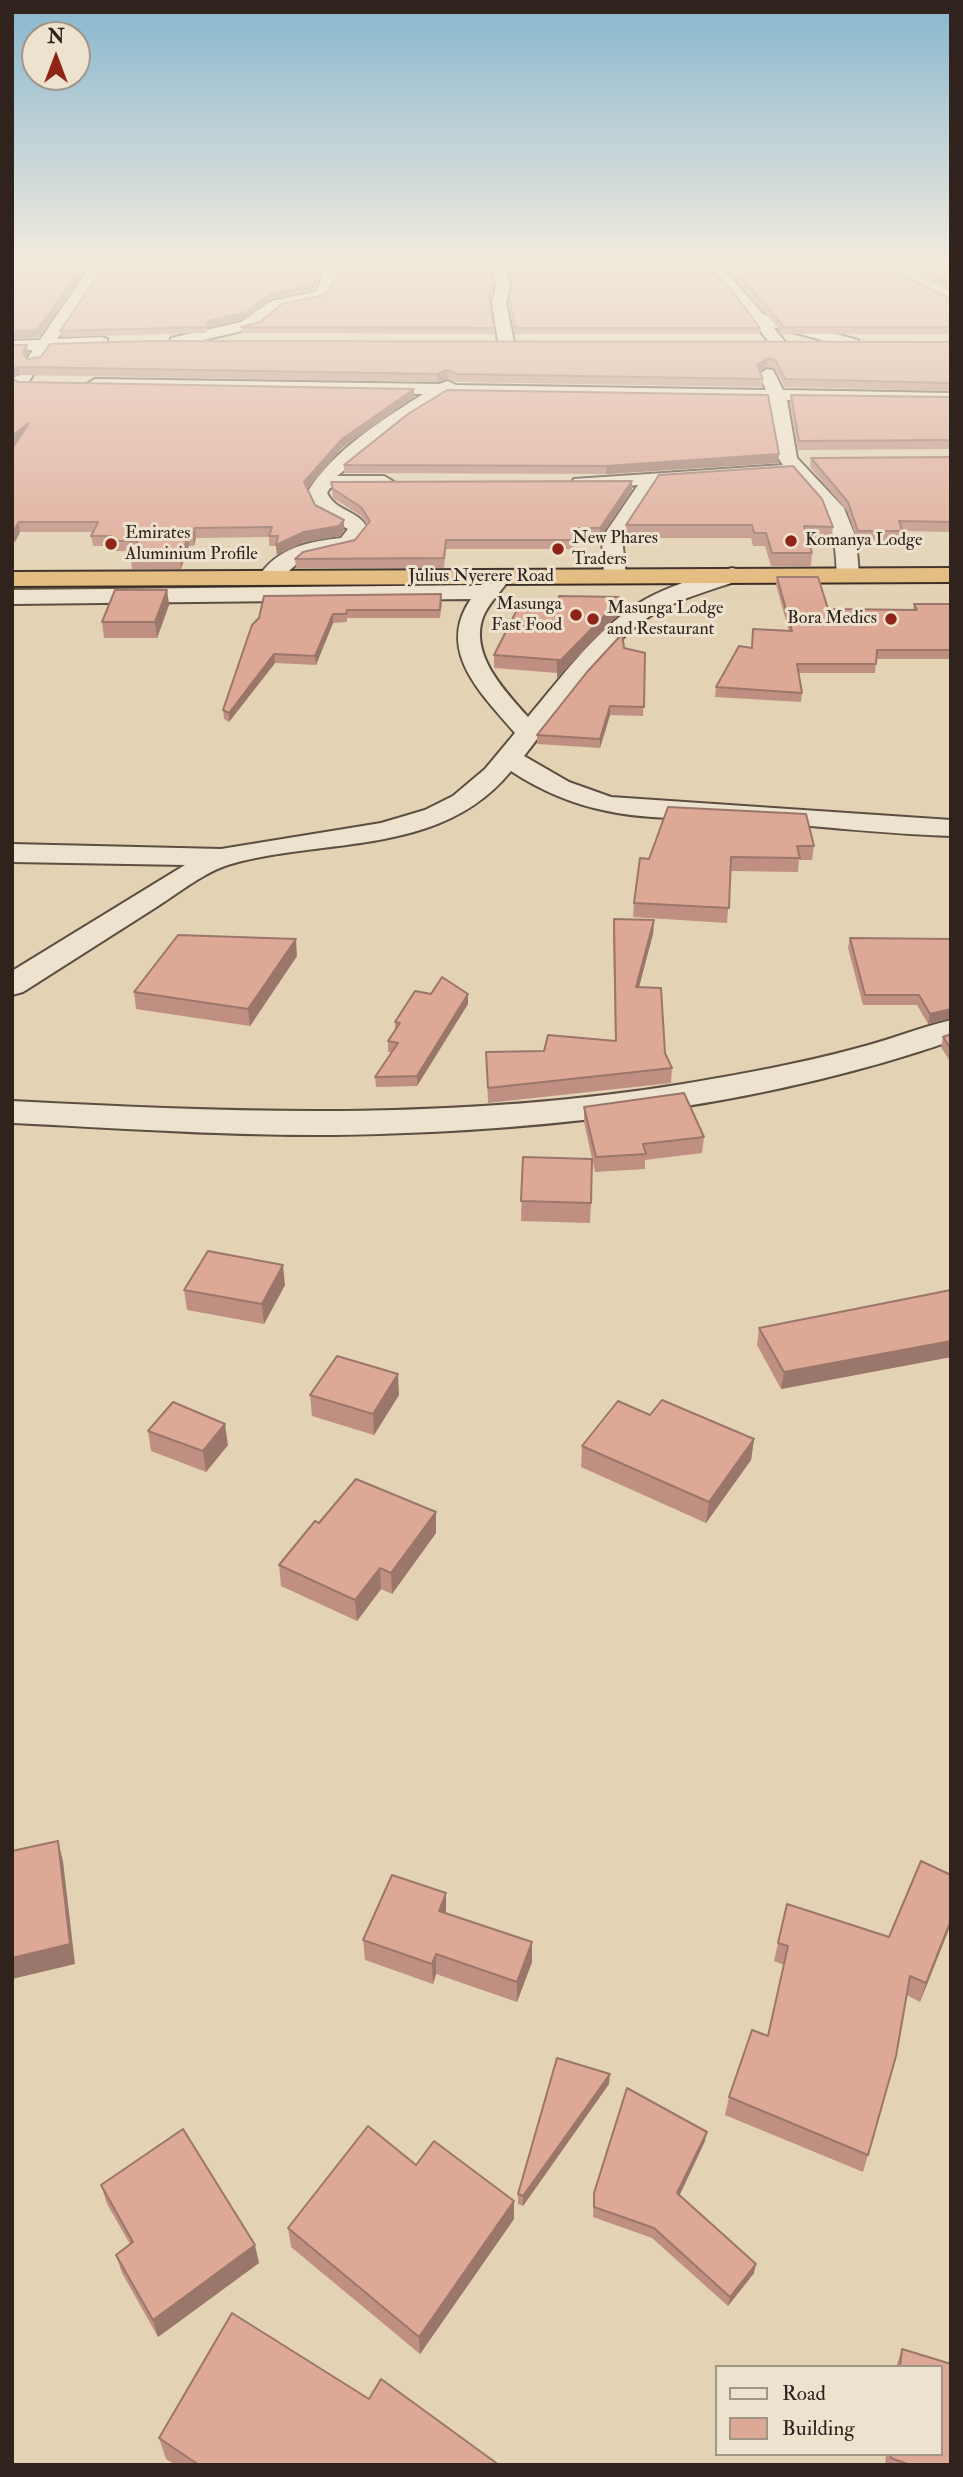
<!DOCTYPE html>
<html>
<head>
<meta charset="utf-8">
<style>
  body { margin:0 }
  #map { position:relative; width:963px; height:2477px; overflow:hidden; background:#e3d2b4; font-family:"IM FELL Double Pica",serif }
  canvas { display:block }
  .frame { position:absolute; inset:0; border:14px solid #30221c; pointer-events:none }
  .legend { position:absolute; left:715px; top:2365px; width:228px; height:91px; box-sizing:border-box; background:#ede2ce; border:2px solid #a19587; margin:0; padding:9px 12px; list-style:none; font-size:21px; color:#30221c }
  .legend li { display:flex; align-items:center; gap:14px; height:35px }
  .legend b { width:35px; border:2px solid #a19587 }
  .north { position:absolute; left:21px; top:21px; width:70px; height:70px; box-sizing:border-box; background:#ede2ce; border:2px solid #a19587; border-radius:50%; rotate:0deg; font-size:19px; font-weight:700; line-height:28px; text-align:center; color:#30221c }
  .north::after { content:''; display:block; margin:auto; width:24px; height:32px; background:#8f2418; clip-path:polygon(50% 0,100% 100%,50% 72%,0 100%) }
</style>
</head>
<body>
<div id="map">
<canvas width="963" height="2477"></canvas>
<div class="frame"></div>
<ul class="legend">
<li><b style="height:9px;background:#ede2ce"></b>Road</li>
<li><b style="height:19px;background:#dea897"></b>Building</li>
</ul>
<div class="north">N</div>
</div>
<script>
const g = document.querySelector('canvas').getContext('2d');
g.lineJoin = 'round';
function trace(path, color, width, dash) { g.strokeStyle = color; g.lineWidth = width; g.lineCap = dash ? 'butt' : 'round'; g.setLineDash(dash || []); g.stroke(path); }
function fillPath(path, color) { g.fillStyle = color; g.fill(path, 'evenodd'); }
function write(font, color, halo, rows, align = 'center') {
  g.font = font + ' "IM FELL Double Pica",serif'; g.lineWidth = 6; g.setLineDash([]); g.textBaseline = 'middle'; g.strokeStyle = halo; g.fillStyle = color; for (const [text, x, y, turn = 0] of rows) {
    g.save(); g.translate(x, y); g.rotate((+turn || 0) * Math.PI / 180); g.textAlign = isNaN(turn) ? turn : align; if (halo) g.strokeText(text, 0, 0); g.fillText(text, 0, 0); g.restore();
  }
}
const minor = new Path2D(`
  M96,258H110L107,262L571,260L578,264L571,268H506L510,286L506,302L514,342L506,347L498,342L492,302L496,286L492,269H336L335,281L325,298L281,307L251,329L177,346L171,344V338L241,322L271,301L315,292L321,281L322,269L102,270L57,339L101,337L107,339V345L50,349L18,398L12,399V381L33,350L12,351V341L40,340L87,271L12,277V269L93,262Z
  M951,258V266L722,268L764,315L858,340L860,343L852,348L773,327L786,343L784,346H772L731,293L706,269H652L645,265L652,261Z
  M767,369L773,370L783,390L951,393V403L787,400L797,458L844,508L856,538L859,575L856,580H840L837,575C835,522 829,514 793,476L658,484L622,538L626,576L615,583L604,576L602,538L638,485L581,489L574,487L571,483L574,479L783,465L779,459L769,400L446,395L407,420L337,476H384L394,482L391,486L330,488L327,493C336,512 359,510 368,529L355,547L302,559L277,582L269,584L258,577C279,547 307,542 341,538L348,529L317,512L307,493C332,451 382,420 423,394L95,389L87,384L95,379L439,384L448,381L456,385L766,390L759,374Z
  M732,568L740,570L743,575L740,580C711,590 681,598 655,613C607,641 559,712 524,756L569,782L611,797L951,820V836C888,834 826,827 764,822C667,815 598,828 511,771C441,857 327,837 231,864C206,871 180,892 158,906C113,935 68,963 23,992L12,995V971L185,865L12,862V844L221,849L381,823L425,810L453,796L485,769L515,733C482,694 435,651 471,599L12,604V590L481,585L492,572L500,570L511,577C502,591 489,602 483,617C469,655 506,692 528,717C561,678 593,633 636,605C664,587 701,576 732,568Z
  M951,1020V1041C758,1108 538,1132 335,1135C227,1136 120,1128 12,1123V1101C241,1113 455,1121 683,1084C741,1074 798,1064 854,1049C887,1041 918,1028 951,1020Z`);
const highway = new Path2D(`
  M951,568V582L12,586V572Z`);
trace(minor, '#5d4e42', 4);
trace(highway, '#30221c', 4);
fillPath(minor, '#ede2ce');
fillPath(highway, '#e2b97a');
fillPath(new Path2D(`
  M111,258H574L111,260Z
  M728,262L951,299V334H783L727,270Z
  M908,262H951V292L907,269Z
  M509,264L760,328V334H515L509,302V295L512,283L509,271Z
  M319,265L318,280L313,290L270,298L248,318L208,327L206,333L61,337L60,331Z
  M493,286L490,300L494,334L241,333V327Z
  M951,342V391L785,387L775,369L767,366L760,371L763,379L762,387L457,382L447,379L438,382L20,375L12,378V345H27L28,353L26,357L27,359Z
  M12,379L19,382L414,397L342,448L307,489L315,505L344,520V530L340,536L304,542L277,555L276,546H269V537L196,538L194,546H189L181,569H132L131,559L134,551H111L110,546H93L91,536L93,532H20L15,542H12V449L15,444L12,446Z
  M791,395L951,397V449L798,450L790,404Z
  M779,454L778,463L606,474L344,473V465Z
  M951,457V532L902,531L901,541L857,540L847,511L810,467L811,458Z
  M659,475L833,527L831,540L808,539L812,553L811,566H771L765,546H753L751,538H625L626,525Z
  M632,481V490L600,538L574,537V549H446L444,568H296L295,559L355,540L367,525L361,516L333,498L331,482Z
  M777,577L828,609L913,610L914,604H951V659H876L875,673H799L802,693L801,702L715,697L716,687L752,648L789,631L776,585Z
  M167,590L169,605L157,638H104L102,622Z
  M559,596L619,614L557,678V673L494,668V655L559,609Z
  M442,602L440,618H347V622L333,623L316,665L275,663L229,722L224,719L223,710L259,618Z
  M624,648L645,653L643,716L610,715L600,748L537,744V735Z
  M668,807L814,846L812,860H799L798,872L731,871L727,923L633,917L634,903Z
  M614,919L654,920L653,934L639,987L665,1053L672,1068L671,1083L488,1103L486,1052L544,1051L615,1041L613,933Z
  M850,938L951,939V1018L928,1024L917,1005H863L848,948Z
  M297,956L250,1026L136,1009L134,992Z
  M468,1004L417,1086L376,1087L375,1077L392,1052H388V1041L395,1030V1022Z
  M951,1034V1063L941,1047L943,1037Z
  M584,1107L704,1137L702,1153L645,1160V1169L595,1172L584,1122Z
  M523,1157L591,1203L590,1223L521,1221Z
  M285,1285L264,1324L187,1310L184,1290Z
  M951,1290V1357L781,1389L757,1345L759,1328Z
  M310,1395H399L374,1435L312,1416Z
  M148,1431L228,1445L206,1472L151,1451Z
  M754,1439L751,1460L706,1523L581,1467L582,1446Z
  M436,1512V1533L392,1594L381,1589L357,1621L281,1586L279,1565L319,1523Z
  M951,1875V1924L920,2002L907,1995L868,2155L863,2172L725,2115L729,2097L768,2036L784,1965L774,1961L778,1943L889,1937Z
  M446,1914L532,1942V1962L517,2002L436,1974L433,1984L365,1960L363,1940Z
  M609,2084L523,2206L518,2204V2194Z
  M705,2141L679,2195L754,2273L728,2306L652,2238L593,2217L594,2193Z
  M416,2165L514,2201V2219L420,2354L291,2247L288,2228Z
  M101,2185L259,2263L158,2337L122,2273L116,2255L130,2244L107,2204Z
  M902,2349L951,2364V2465H885L886,2454H940V2367H896Z
  M369,2399L499,2465H175L166,2459L159,2438Z`), '#bf9082');
fillPath(new Path2D(`
  M38,258H94L91,261L12,266V259Z
  M319,265L318,280L313,290L270,298L248,318L208,327L206,333V327L208,321L270,293Z
  M80,269L81,276L39,337L12,339V331Z
  M27,345L28,353L24,360L23,352Z
  M768,358L767,366L756,373L757,365Z
  M19,367L20,375L12,378V369Z
  M447,370V379L438,382L437,374Z
  M414,389V397L342,448L305,492L304,482L342,439Z
  M29,423L30,431L12,446V436Z
  M779,454L778,463L606,474V466Z
  M632,481V490L600,538V528Z
  M344,520V530L340,536L304,542L277,555L276,545L304,532Z
  M19,522L20,532L15,542L13,533Z
  M195,528L196,538L194,546L193,536Z
  M188,536L189,546L181,569L180,559Z
  M167,590L169,605L157,638L155,622Z
  M619,601V614L557,678V664Z
  M333,614V623L316,665L315,656Z
  M274,654L275,663L229,722V713Z
  M610,706V715L600,748V739Z
  M654,920L653,934L635,1002L636,987Z
  M296,939L297,956L250,1026L248,1009Z
  M468,994V1004L417,1086V1076Z
  M951,1009V1018L928,1024L930,1014Z
  M283,1265L285,1285L264,1324L262,1304Z
  M951,1341V1357L781,1389L784,1372Z
  M398,1374L399,1395L374,1435L373,1414Z
  M225,1424L228,1445L206,1472L203,1451Z
  M754,1439L751,1460L706,1523L709,1502Z
  M436,1512V1533L392,1594L391,1573Z
  M380,1568L381,1589L357,1621L355,1600Z
  M58,1841L63,1861L75,1964L12,1979V1958Z
  M446,1893V1914L439,1911Z
  M951,1920V1924L920,2002L926,1983Z
  M532,1942V1962L517,2002V1982Z
  M436,1954V1974L433,1984L432,1964Z
  M610,2074L609,2084L523,2206V2196Z
  M707,2132L705,2141L676,2203L677,2193Z
  M514,2201V2219L420,2354L419,2337Z
  M255,2245L259,2263L158,2337L153,2320Z
  M756,2264L754,2273L728,2306L730,2297Z`), '#9b766a');
const building = new Path2D(`
  M12,258H38L12,259Z
  M728,262H875L951,299V327H784Z
  M908,262H951V284Z
  M509,264H704L730,288L760,328H515L509,295L513,280Z
  M319,265L318,275L313,284L270,293L247,312L208,321L206,327L60,331L102,269Z
  M338,265H490L493,280L489,297L494,328L241,327L260,322L282,304L325,295L337,277Z
  M80,269L37,330L12,331V272Z
  M149,341L951,342V383L785,379L776,361L768,358L757,365L763,379L457,374L447,370L437,374L19,367L12,369V345H27L23,352L27,359L41,357L50,344Z
  M12,379L19,382L414,389L342,439L304,482L315,505L344,520L339,526L304,532L276,545L278,536H269L272,527L195,528L193,536H188L180,559H131L138,541H109L111,536H91L98,522H19L12,533V449L29,423L12,436Z
  M447,390L768,395L779,454L606,466L344,465L408,414Z
  M791,395L951,397V440L799,441Z
  M951,457V522L899,521L902,531H858L848,502L811,458Z
  M793,466L822,499L833,527L804,526L812,553H772L766,533H754L752,525H626L659,475Z
  M632,481L600,528H574V540H446L444,558L295,559L303,552L355,540L370,521L361,507L333,489L331,482Z
  M777,577H818L828,609L917,610L914,604H951V650H877L876,664H797L802,693L716,687L739,646L752,648L753,629L792,631Z
  M115,590H167L155,622H102Z
  M441,594L440,610H347L346,614H333L315,656L274,654L229,713L223,710L252,625L259,618L264,596Z
  M559,596L619,597V601L557,664L559,660L494,655L518,608L560,609Z
  M622,634L624,648L645,653L644,707L610,706L600,739L537,735L587,672Z
  M668,807L806,814L814,846H797L800,858L731,857L729,908L634,903L640,858L649,859Z
  M614,919L654,920L636,987L661,988L665,1053L672,1068L488,1088L486,1052L544,1051L548,1035L616,1041Z
  M178,935L296,939L248,1009L134,992Z
  M850,938L951,939V1009L930,1014L919,995H865Z
  M442,977L468,994L417,1076L375,1077L398,1043L388,1041L400,1023L395,1022L415,991L431,994Z
  M951,1034V1049L943,1037Z
  M684,1093L704,1137L643,1144L646,1154L596,1157L584,1107Z
  M523,1157L592,1159L591,1203L521,1201Z
  M208,1251L283,1265L262,1304L184,1290Z
  M951,1290V1341L784,1372L759,1328Z
  M337,1356L398,1374L373,1414L310,1395Z
  M662,1400L754,1439L709,1502L582,1446L618,1401L650,1415Z
  M173,1402L225,1424L203,1451L148,1431Z
  M356,1479L436,1512L391,1573L380,1568L355,1600L279,1565L315,1521L319,1523Z
  M58,1841L70,1944L12,1958V1851Z
  M921,1861L951,1875V1920L926,1983L910,1976L896,2056L868,2155L729,2097L752,2030L768,2036L788,1946L778,1943L787,1904L889,1937Z
  M392,1875L446,1893L439,1911L532,1942L517,1982L436,1954L432,1964L363,1940Z
  M557,2058L610,2074L523,2196L518,2194Z
  M627,2088L707,2132L677,2193L756,2264L730,2297L654,2228L594,2207V2193Z
  M368,2126L416,2165L434,2141L514,2201L419,2337L288,2228Z
  M183,2129L255,2245L153,2320L116,2255L133,2242L101,2185Z
  M232,2313L369,2399L381,2379L499,2465H199L159,2438Z
  M902,2349L951,2364V2465H910L891,2458V2454H940V2367H900Z`);
fillPath(building, '#dea897');
trace(building, '#9b766a', 2);
const sky = g.createLinearGradient(0, 0, 0, 604);
sky.addColorStop(0, '#87b6cf');
sky.addColorStop(0.43, '#f2ebdd');
sky.addColorStop(1, '#f2ebdd00');
g.fillStyle = sky;
g.fillRect(0, 0, 963, 604);
for (const [x, y, r, color] of [
  [791,541,7,"#8f2418"],
  [111,544,7,"#8f2418"],
  [558,549,7,"#8f2418"],
  [576,615,7,"#8f2418"],
  [593,619,7,"#8f2418"],
  [891,619,7,"#8f2418"]
]) { const dot = new Path2D(); dot.arc(x, y, r, 0, 2 * Math.PI); g.fillStyle = color; g.fill(dot); trace(dot, '#ede2ce', 2.5); }
write('18px', '#30221c', '#ede2ce', [
  ["Emirates",125,534],
  ["Aluminium Profile",125,555],
  ["New Phares",572,539],
  ["Traders",572,560],
  ["Komanya Lodge",805,541],
  ["Masunga",562,605,"right"],
  ["Fast Food",562,626,"right"],
  ["Masunga Lodge",607,609],
  ["and Restaurant",607,630],
  ["Bora Medics",877,619,"right"]
], 'left');
write('18px', '#30221c', '#ede2ce', [
  ["Julius Nyerere Road",481,577]
]);
</script>
</body>
</html>
